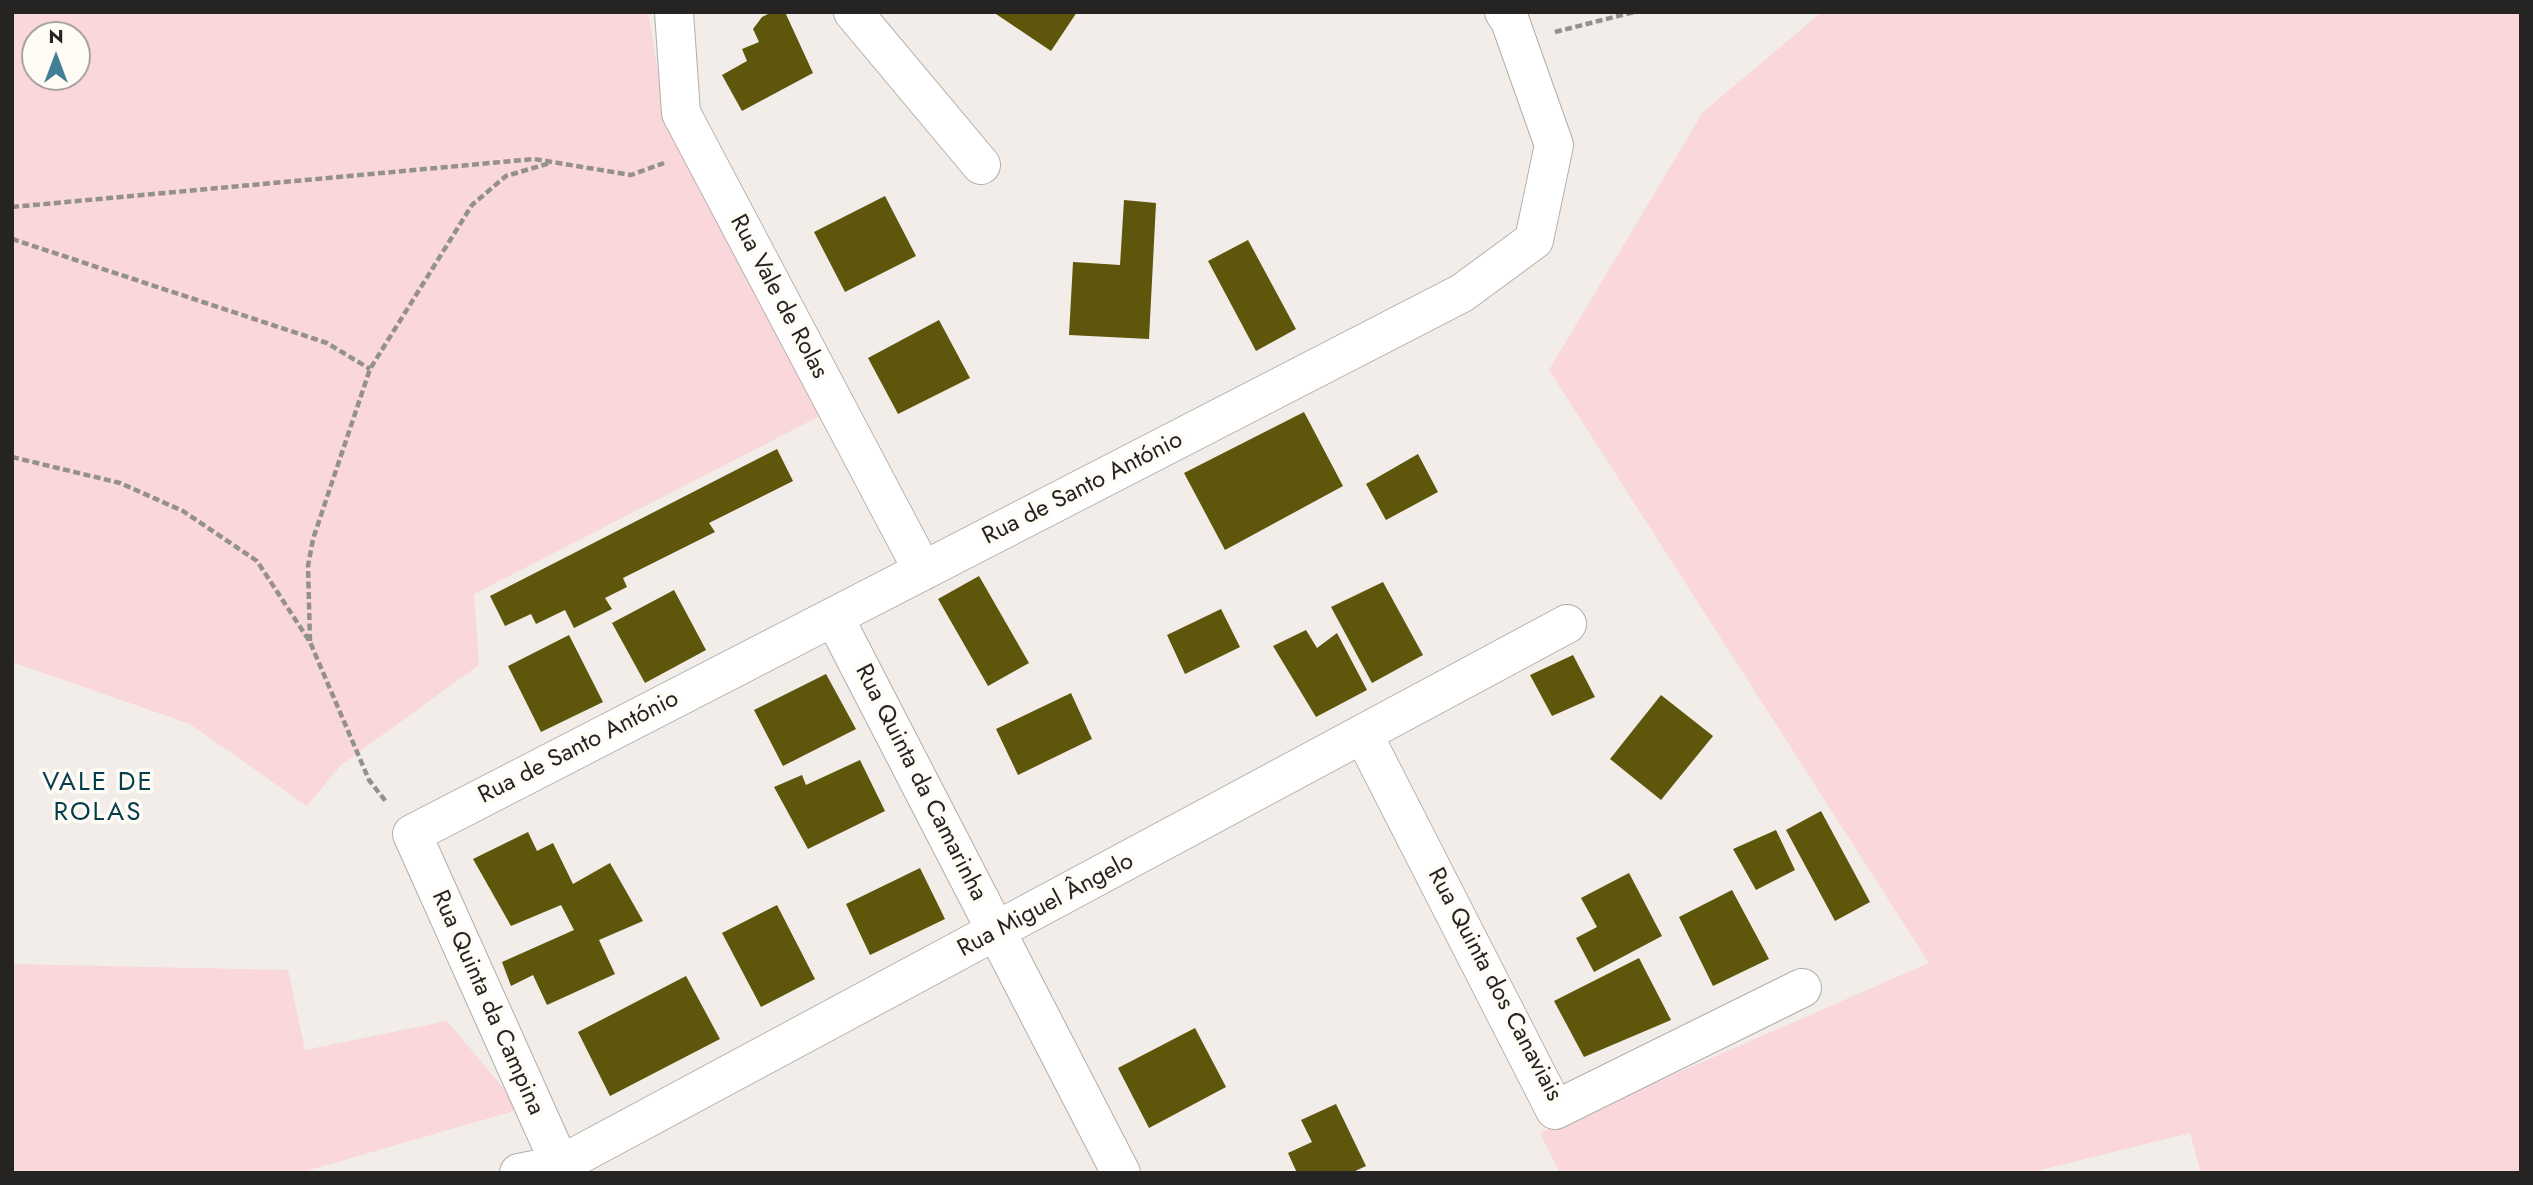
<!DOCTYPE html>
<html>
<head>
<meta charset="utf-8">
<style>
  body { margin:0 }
  #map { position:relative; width:2533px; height:1185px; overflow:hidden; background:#f2ede8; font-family:Jost,sans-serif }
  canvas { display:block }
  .frame { position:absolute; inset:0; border:14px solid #262422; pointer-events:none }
  .north { position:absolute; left:21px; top:21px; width:70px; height:70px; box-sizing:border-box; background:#fffbf5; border:2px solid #a8a5a1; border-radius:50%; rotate:0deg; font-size:19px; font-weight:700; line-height:28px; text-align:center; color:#262422 }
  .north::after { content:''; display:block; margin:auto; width:24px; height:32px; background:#417f95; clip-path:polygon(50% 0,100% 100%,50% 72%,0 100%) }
</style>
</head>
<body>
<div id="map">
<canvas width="2533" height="1185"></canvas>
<div class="frame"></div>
<div class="north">N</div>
</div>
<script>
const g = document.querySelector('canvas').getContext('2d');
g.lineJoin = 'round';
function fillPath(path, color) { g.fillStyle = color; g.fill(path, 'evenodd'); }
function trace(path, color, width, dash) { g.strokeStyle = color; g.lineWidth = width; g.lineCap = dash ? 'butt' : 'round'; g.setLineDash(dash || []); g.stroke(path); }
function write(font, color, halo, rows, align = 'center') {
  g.font = font + ' Jost,sans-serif'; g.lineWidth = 7; g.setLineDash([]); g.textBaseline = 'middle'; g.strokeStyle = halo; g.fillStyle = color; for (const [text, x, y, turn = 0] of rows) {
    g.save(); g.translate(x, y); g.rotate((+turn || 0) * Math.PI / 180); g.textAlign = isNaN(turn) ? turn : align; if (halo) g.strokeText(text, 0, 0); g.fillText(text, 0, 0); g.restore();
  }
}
fillPath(new Path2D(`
  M12,12H648L663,103L820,416L474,594L479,665L341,765L307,806L190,724L12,662ZM35,35H77V77H35Z
  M1822,12H2521V1173H2201L2190,1133L2029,1173H1560L1540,1133L1929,963L1549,370L1703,112Z
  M12,964L288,970L305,1050L447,1021L521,1109L299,1173H12Z`), '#f9d7da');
fillPath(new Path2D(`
  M772,12H785L813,73L742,111L722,75L747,61L742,49L759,42L753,29L762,17Z
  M993,12H1077L1051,51Z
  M885,196L916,256L845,292L814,232Z
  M1124,200L1156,203L1149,339L1069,335L1073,262L1120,265Z
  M1248,240L1296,329L1256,351L1208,261Z
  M939,320L970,378L898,414L868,358Z
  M1304,412L1343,486L1225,550L1184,473Z
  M777,449L793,481L709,523L715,532L623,578L627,587L605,598L612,609L574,628L565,610L536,624L531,614L505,626L490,596Z
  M1418,454L1438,492L1386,520L1366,484Z
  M979,576L1029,663L988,686L938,599Z
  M1383,582L1423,655L1372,683L1331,607Z
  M674,590L706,650L645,683L612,623Z
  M1221,609L1240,647L1185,674L1167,635Z
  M1306,630L1317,648L1337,633L1367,690L1316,717L1273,646Z
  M569,635L603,702L541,732L508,666Z
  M1573,655L1595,697L1552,716L1530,675Z
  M826,674L856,729L783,766L754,710Z
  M1071,693L1092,739L1018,775L996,729Z
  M1661,695L1713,736L1661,800L1610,759Z
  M860,760L885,811L808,849L774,787L802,775L806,785Z
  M1821,811L1870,902L1835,921L1786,830Z
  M1776,830L1795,870L1756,890L1733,849Z
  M528,832L537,851L553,843L573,884L610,863L643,921L599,940L615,974L547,1005L533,975L511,986L502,962L574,930L561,905L511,926L473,859Z
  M920,868L945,919L870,955L846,904Z
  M1629,873L1662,936L1594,972L1576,938L1597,927L1581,898Z
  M1732,890L1769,959L1713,986L1679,917Z
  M777,905L815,979L761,1007L722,933Z
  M1639,958L1671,1020L1584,1057L1554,1001Z
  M686,976L720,1039L610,1096L578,1032Z
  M1195,1028L1226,1087L1149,1128L1118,1068Z
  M1336,1104L1366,1166L1351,1173H1297L1288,1153L1312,1142L1301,1120Z`), '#5e560a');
const street = new Path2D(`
  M674,12L681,113L923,571
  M853,12L981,165
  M834,617L1121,1173
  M1363,734L1555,1110L1802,988
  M519,1173L560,1165L1567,624
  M564,1173L412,834L1462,293L1534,240L1554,145L1510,21L1504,12`);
trace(street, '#b2aea9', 40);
trace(new Path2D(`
  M1555,32L1634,12
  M12,207L534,159L631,175L664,163
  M12,239L327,343L370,369
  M12,457L120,483L183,511L257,561L310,642L369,780L387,803
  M310,641L308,566L313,539L370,369L472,205L506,176L550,163`), '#94918d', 4.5, [7, 3.5]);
trace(street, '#fff', 38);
write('24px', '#262422', '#fffbf5', [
  ["Rua Vale de Rolas",778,297,62],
  ["Rua de Santo António",1083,489,-27],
  ["Rua de Santo António",579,748,-27],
  ["Rua Quinta da Camarinha",920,783,63],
  ["Rua Miguel Ângelo",1046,906,-28],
  ["Rua Quinta dos Canaviais",1494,985,62],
  ["Rua Quinta da Campina",487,1003,66]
]);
g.letterSpacing = '2px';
write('26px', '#053d4e', '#fffbf5', [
  ["VALE DE",98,784],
  ["ROLAS",98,814]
]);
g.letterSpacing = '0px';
</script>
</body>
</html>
